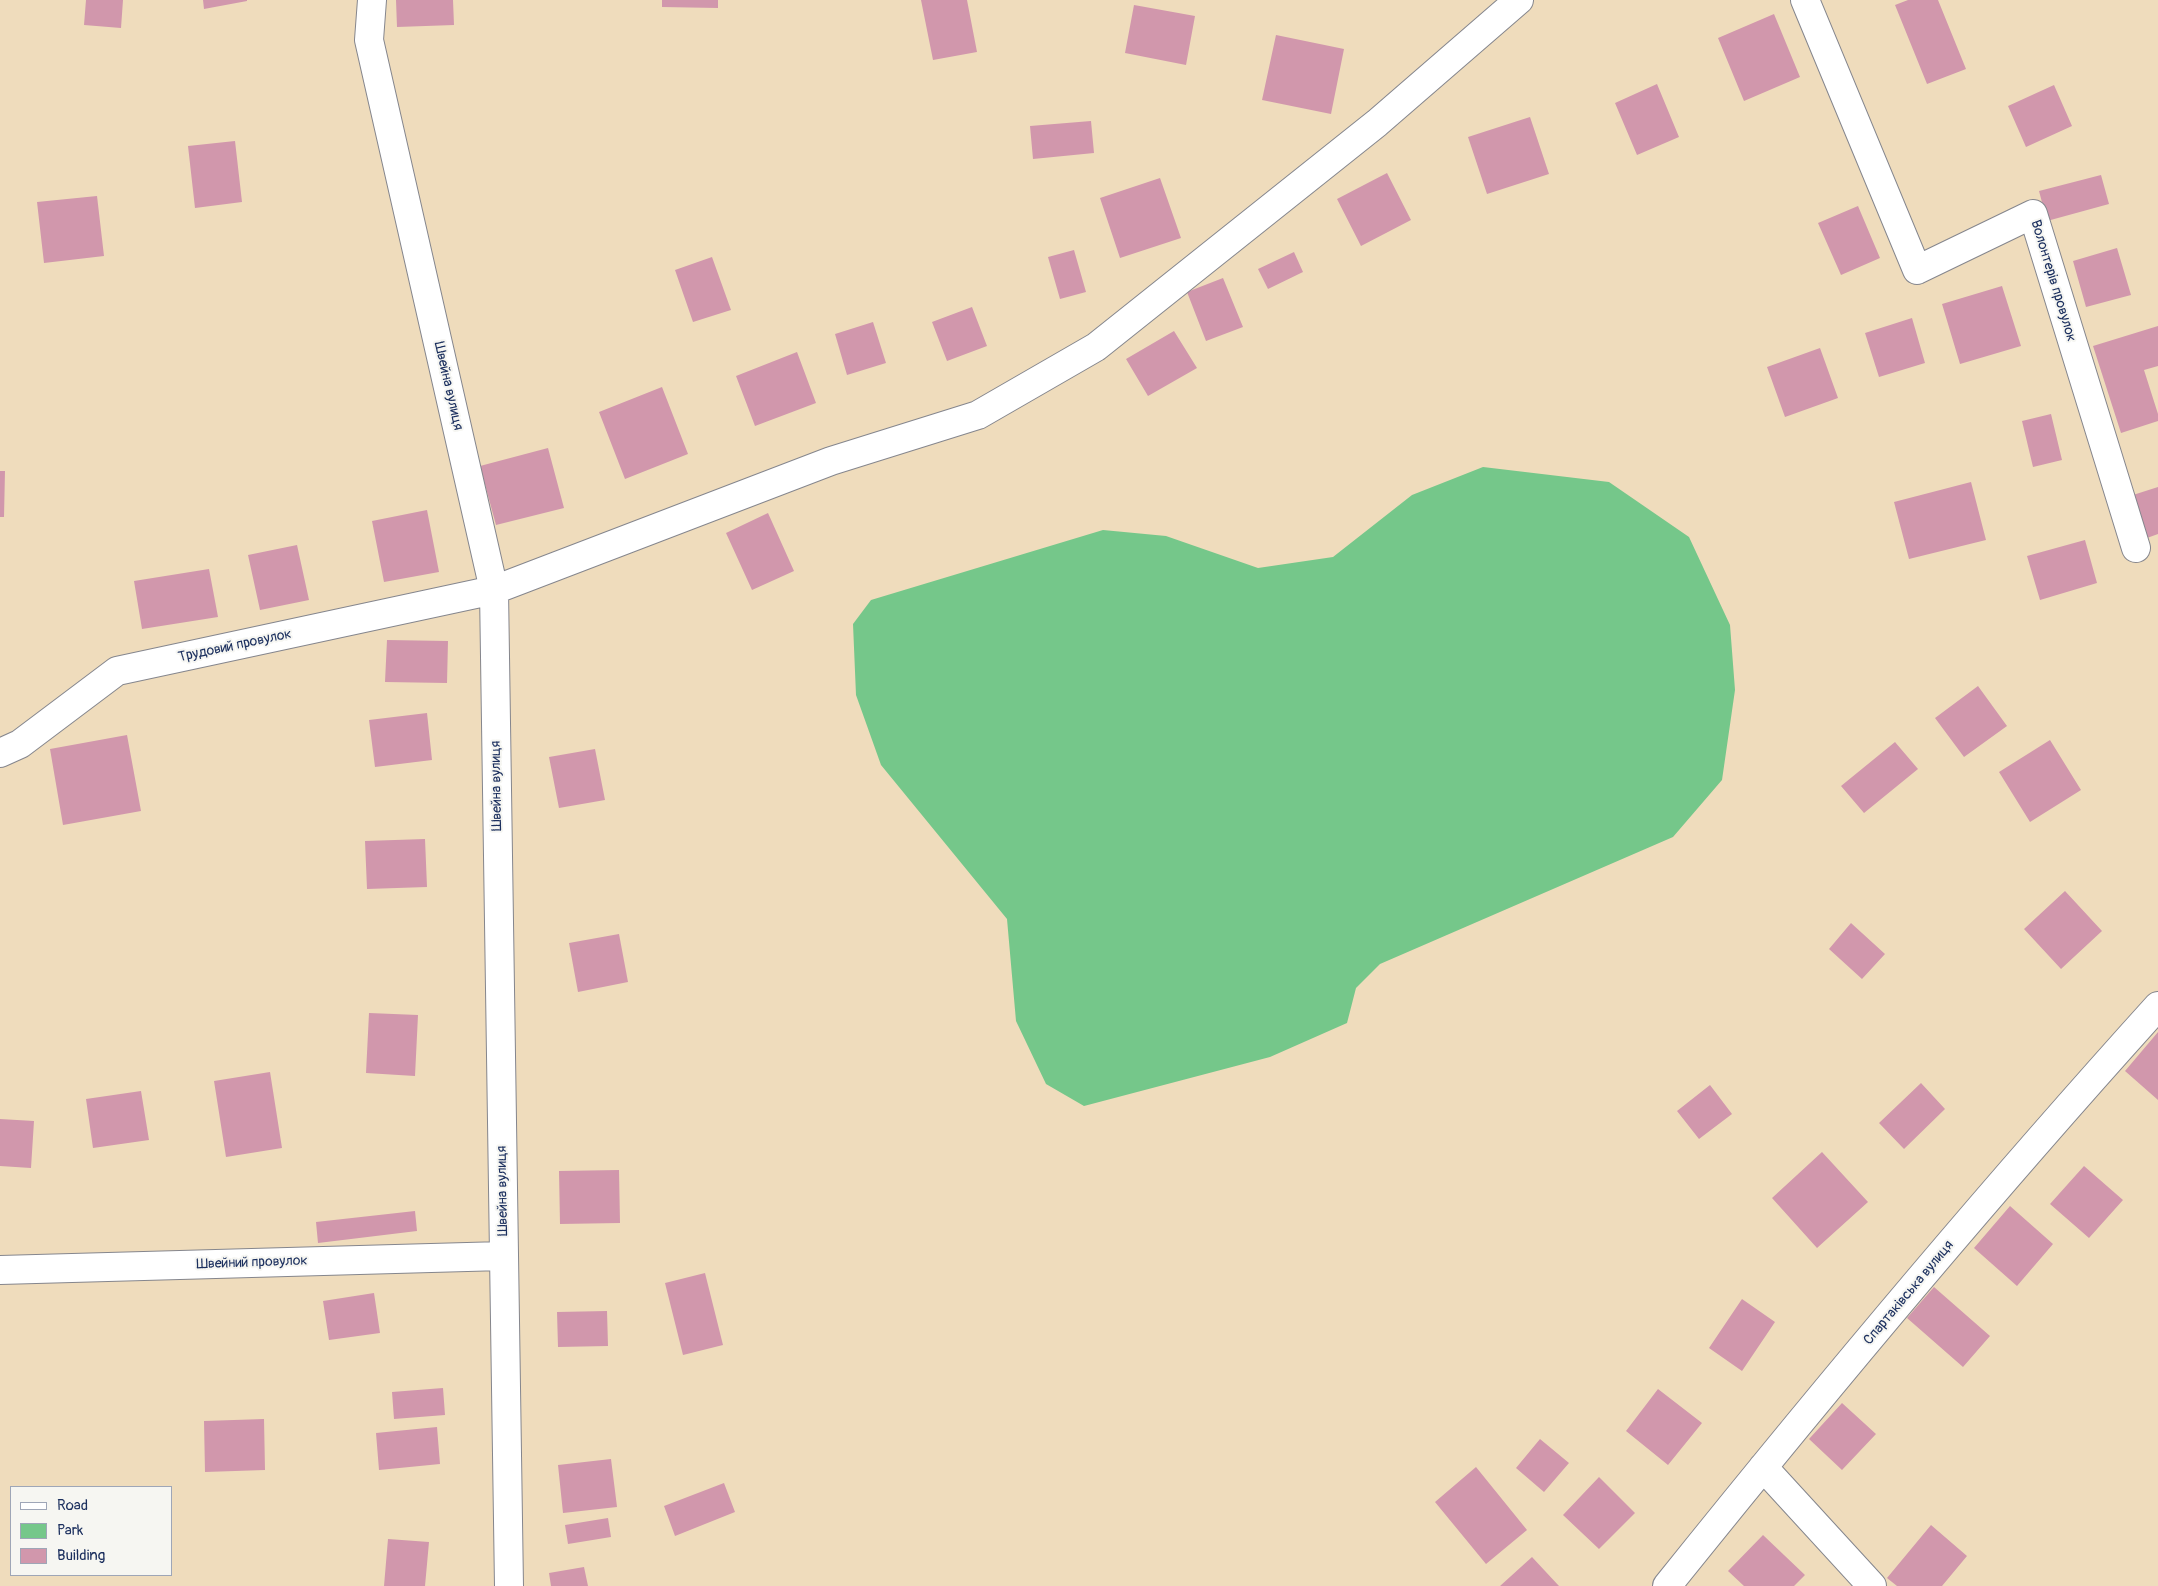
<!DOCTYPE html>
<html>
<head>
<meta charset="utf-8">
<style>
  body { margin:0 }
  #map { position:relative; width:2158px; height:1586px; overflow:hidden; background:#efdcbc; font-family:Pangolin,sans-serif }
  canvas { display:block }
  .legend { position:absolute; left:10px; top:1486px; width:162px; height:90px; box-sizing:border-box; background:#f6f6f2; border:1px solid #9ea6b7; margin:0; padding:6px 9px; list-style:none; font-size:15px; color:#1b2f5e }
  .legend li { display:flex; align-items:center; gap:10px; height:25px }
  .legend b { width:25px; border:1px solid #9ea6b7 }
</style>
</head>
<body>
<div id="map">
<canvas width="2158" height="1586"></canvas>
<ul class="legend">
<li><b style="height:6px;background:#fff"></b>Road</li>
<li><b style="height:14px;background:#75c78a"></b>Park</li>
<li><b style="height:14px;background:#d197ac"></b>Building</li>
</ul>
</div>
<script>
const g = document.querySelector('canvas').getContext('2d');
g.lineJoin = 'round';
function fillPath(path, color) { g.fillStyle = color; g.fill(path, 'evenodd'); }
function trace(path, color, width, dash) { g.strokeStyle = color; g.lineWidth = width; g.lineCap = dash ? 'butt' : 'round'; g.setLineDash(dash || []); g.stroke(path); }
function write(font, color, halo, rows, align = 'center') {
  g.font = font + ' Pangolin,sans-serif'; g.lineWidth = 4; g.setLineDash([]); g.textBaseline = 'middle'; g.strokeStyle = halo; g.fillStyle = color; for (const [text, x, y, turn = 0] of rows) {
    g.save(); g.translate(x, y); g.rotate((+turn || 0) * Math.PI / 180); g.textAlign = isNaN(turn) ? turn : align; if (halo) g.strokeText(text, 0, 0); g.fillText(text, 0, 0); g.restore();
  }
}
fillPath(new Path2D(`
  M1483,467L1609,482L1689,537L1730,625L1735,690L1722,780L1673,837L1380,964L1356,988L1347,1023L1270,1057L1084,1106L1046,1084L1016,1021L1007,919L881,765L856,695L853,624L871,600L1103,530L1166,536L1258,568L1333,557L1412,495Z`), '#75c78a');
fillPath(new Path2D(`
  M86,0H123L121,28L84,25Z
  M203,0H247V1L204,9Z
  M396,0H453L454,25L397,27Z
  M662,0H718V8L662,7Z
  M921,0H967L977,52L933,60Z
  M1908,0H1938L1966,69L1927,84L1895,5Z
  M1134,5L1195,16L1186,65L1125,53Z
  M1774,14L1800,77L1744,101L1718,38Z
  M1276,35L1344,49L1331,114L1262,100Z
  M1657,84L1679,137L1637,155L1615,103Z
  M2054,85L2072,126L2026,147L2008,106Z
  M1530,117L1549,174L1487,194L1468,137Z
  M1091,121L1094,153L1033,159L1030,126Z
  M235,141L242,202L195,208L188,146Z
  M1387,173L1411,220L1361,246L1337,199Z
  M2101,175L2109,204L2047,221L2039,191Z
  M1160,178L1181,238L1120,258L1100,198Z
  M97,196L104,256L44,263L37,202Z
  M1858,206L1880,258L1841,275L1818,223Z
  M2117,248L2131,295L2086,307L2073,261Z
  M1074,250L1086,292L1060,299L1048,257Z
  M1294,252L1303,272L1268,289L1258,269Z
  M712,257L731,310L693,322L675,270Z
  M1223,278L1243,327L1206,341L1187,292Z
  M2002,286L2021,346L1960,364L1942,304Z
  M972,307L987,346L947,361L932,322Z
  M1912,318L1925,363L1879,377L1865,333Z
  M873,322L886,363L847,375L835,334Z
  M2158,326V366L2144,370L2158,414V421L2121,433L2093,346Z
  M1174,331L1197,368L1148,396L1126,359Z
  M1820,348L1838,398L1785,417L1767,367Z
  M797,352L816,403L755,426L736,376Z
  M662,387L688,454L625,479L599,412Z
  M2051,414L2062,460L2033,467L2022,421Z
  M548,448L564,508L496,525L480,466Z
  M0,471H5L4,517H0Z
  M1971,482L1986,540L1909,559L1894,502Z
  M2158,487V534L2147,538L2133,495Z
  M427,510L439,572L384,582L372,521Z
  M768,513L794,571L752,590L726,533Z
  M2085,540L2097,583L2040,600L2027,556Z
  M297,545L309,600L260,610L248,555Z
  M209,569L218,617L142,629L134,581Z
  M387,640L448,641L447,683L385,682Z
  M1978,686L2007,726L1964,757L1935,718Z
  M427,713L432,760L375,767L369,720Z
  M127,735L141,811L63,825L50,749Z
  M2050,740L2081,790L2030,822L1999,772Z
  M1895,742L1918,769L1864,813L1841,786Z
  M595,749L605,800L559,808L549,757Z
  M425,839L427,887L367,889L365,841Z
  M2065,891L2102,931L2061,969L2024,929Z
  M1851,923L1885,954L1862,979L1829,949Z
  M619,934L628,982L578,992L569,943Z
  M369,1013L418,1015L415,1076L366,1073Z
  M2158,1032V1100L2125,1071Z
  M270,1072L282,1148L226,1157L214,1081Z
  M1921,1083L1945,1109L1904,1149L1879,1123Z
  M1710,1085L1732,1114L1699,1139L1677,1111Z
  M141,1091L149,1140L93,1148L86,1099Z
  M0,1119L34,1121L31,1168L0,1166Z
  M1822,1152L1868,1202L1817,1248L1772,1198Z
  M2084,1166L2123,1200L2089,1238L2050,1204Z
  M619,1170L620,1223L560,1224L559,1171Z
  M2010,1206L2053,1244L2017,1286L1974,1248Z
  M415,1211L417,1231L318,1243L316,1222Z
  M705,1273L723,1345L683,1355L665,1283Z
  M1934,1287L1990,1336L1963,1367L1907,1318Z
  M374,1293L380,1333L329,1340L323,1301Z
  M1742,1299L1775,1322L1742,1371L1709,1348Z
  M607,1311L608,1346L558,1347L557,1312Z
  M443,1388L445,1415L394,1419L392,1392Z
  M1658,1389L1702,1423L1668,1465L1626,1431Z
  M1842,1403L1876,1434L1842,1470L1809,1439Z
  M264,1419L265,1470L205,1472L204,1421Z
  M437,1427L440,1464L379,1470L376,1433Z
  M1540,1439L1569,1463L1544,1492L1516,1468Z
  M611,1459L617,1507L563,1513L558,1465Z
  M1476,1467L1527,1530L1486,1564L1435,1502Z
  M1599,1477L1635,1513L1599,1549L1563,1515Z
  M724,1483L735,1512L675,1536L664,1506Z
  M608,1518L611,1537L568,1544L565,1525Z
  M1931,1525L1967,1556L1942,1586H1897L1887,1578Z
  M1763,1535L1805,1575L1794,1586H1744L1728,1571Z
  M388,1539L429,1542L425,1586H384Z
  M1532,1557L1559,1586H1500Z
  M584,1567L588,1586H551L549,1573Z`), '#d197ac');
const minor = new Path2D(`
  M372,0L369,40L494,590L509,1586
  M1805,0L1917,270L2033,214L2136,548
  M0,753L20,744L117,671L494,590L831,461L978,415L1096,347L1377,123L1519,0
  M0,1270L503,1256
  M1763,1467L1872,1586
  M1667,1586C1825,1389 1988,1194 2158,1006`);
trace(minor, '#85868d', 30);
trace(minor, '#fff', 28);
write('14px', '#1b2f5e', '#f6f6f2', [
  ["Волонтерів провулок",2053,281,73],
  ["Швейна вулиця",448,386,77],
  ["Трудовий провулок",235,646,-12],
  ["Швейна вулиця",497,786,-91],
  ["Швейна вулиця",503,1191,-91],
  ["Швейний провулок",252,1263,-2],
  ["Спартаківська вулиця",1909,1293,-50]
]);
</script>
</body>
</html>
